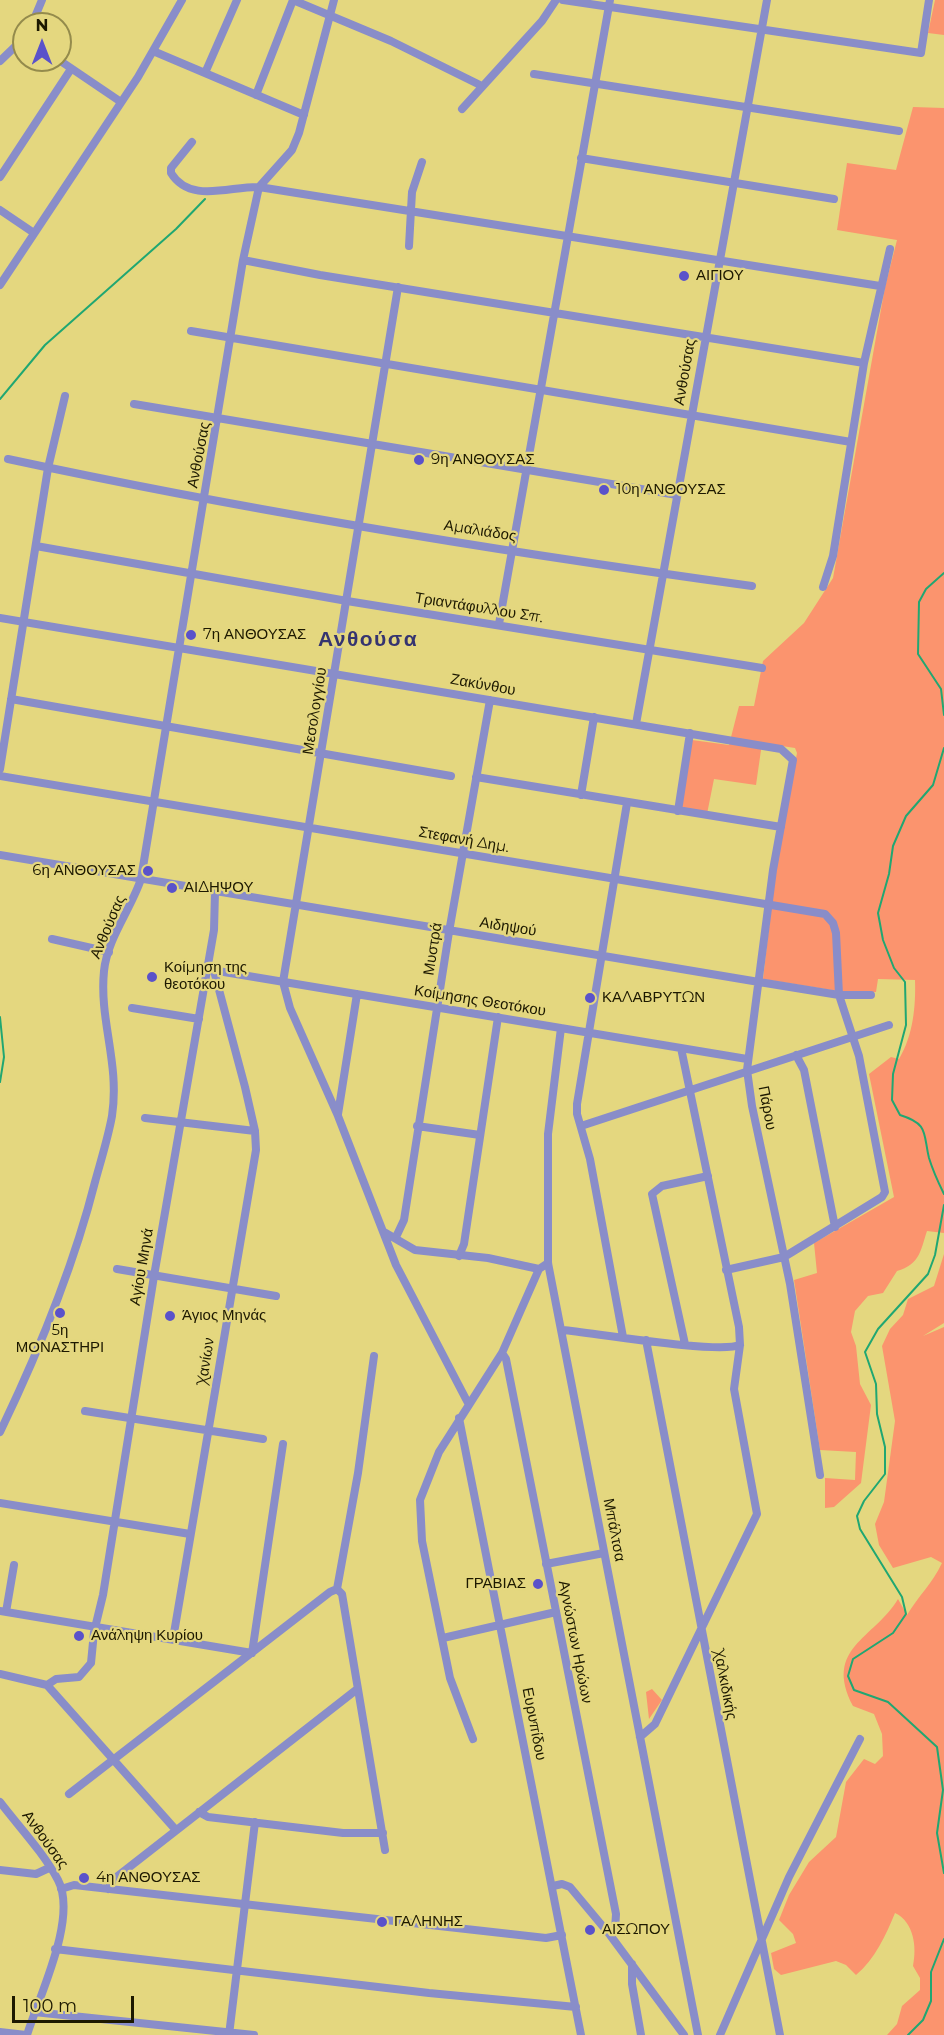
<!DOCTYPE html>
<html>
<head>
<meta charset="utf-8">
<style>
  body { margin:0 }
  #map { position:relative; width:944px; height:2035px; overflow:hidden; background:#e4d77f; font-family:Montserrat,sans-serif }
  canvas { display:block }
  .north { position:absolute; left:12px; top:12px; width:60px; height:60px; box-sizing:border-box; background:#e4d77f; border:2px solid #948b4c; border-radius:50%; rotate:0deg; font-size:16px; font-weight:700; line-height:24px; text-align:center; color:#1d1900 }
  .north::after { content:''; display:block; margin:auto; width:21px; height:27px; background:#5a52ca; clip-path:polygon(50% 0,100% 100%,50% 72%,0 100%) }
  .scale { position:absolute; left:12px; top:1996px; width:122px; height:27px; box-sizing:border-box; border:3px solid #1d1900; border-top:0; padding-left:8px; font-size:18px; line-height:21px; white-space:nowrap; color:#1d1900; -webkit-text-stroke:4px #e4d77f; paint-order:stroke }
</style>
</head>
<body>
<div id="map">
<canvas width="944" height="2035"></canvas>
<div class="north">N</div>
<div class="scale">100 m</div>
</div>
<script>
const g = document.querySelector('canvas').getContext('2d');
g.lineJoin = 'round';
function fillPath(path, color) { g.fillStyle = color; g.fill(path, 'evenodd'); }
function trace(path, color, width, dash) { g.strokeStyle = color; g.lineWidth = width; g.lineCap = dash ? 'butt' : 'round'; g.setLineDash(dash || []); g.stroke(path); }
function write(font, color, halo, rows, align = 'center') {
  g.font = font + ' Montserrat,sans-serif'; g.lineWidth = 4.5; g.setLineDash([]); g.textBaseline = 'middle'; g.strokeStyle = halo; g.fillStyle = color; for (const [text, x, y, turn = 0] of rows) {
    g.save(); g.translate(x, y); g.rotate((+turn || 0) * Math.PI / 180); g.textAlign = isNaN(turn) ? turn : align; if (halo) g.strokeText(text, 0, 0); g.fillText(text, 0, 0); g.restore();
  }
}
fillPath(new Path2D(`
  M935,0H944V35L928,33Z
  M913,107L944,108V1233L927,1231C920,1252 920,1264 897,1271L883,1293L868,1296L855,1311L851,1332L856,1346L860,1384L871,1405L861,1483L834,1507L825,1508V1478L855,1480L856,1452L820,1450L794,1280L817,1273L814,1243L894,1197L869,1074L891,1057L899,1059C913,1036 916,1006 915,980L878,979L876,992H844L763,979L776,867L797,753L795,748L762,743L756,785L714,779L707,814L681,810L692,740L729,745L739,706H754L763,661L804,623L833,578L885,287L897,240L837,230L847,163L896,170Z
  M944,1254V1323L923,1336L944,1327V2035H887L897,2024L902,2006L920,1990V1978L913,1966C917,1947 914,1922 895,1913C886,1935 875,1959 856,1975L846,1965L836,1961L781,1975L774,1969L771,1953L796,1943L793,1934L779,1920L789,1895L809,1862L836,1837L846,1782L864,1759L875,1764L883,1756L882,1734L874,1714L853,1706C823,1648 874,1639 898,1599L907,1615C919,1595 932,1584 942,1563L931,1557L893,1568L879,1545L875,1524L884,1502L895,1421L882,1346L890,1329L903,1315L908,1299L934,1286Z
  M652,1689L662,1700L649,1719L646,1692Z`), '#fb946e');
trace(new Path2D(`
  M0,399L45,345L176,229L205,199
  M944,573L926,589L919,602L918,654L941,689L944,715
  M944,748L933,785L906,816L893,846L889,874L878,913L883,940L894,968L905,982L906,1025L893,1074L892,1100L900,1115C929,1124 923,1133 929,1158C933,1171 938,1182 944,1194
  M0,1017L4,1057L0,1082
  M944,1205L935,1255L928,1274L878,1329L865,1352L876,1384L877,1414L885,1447V1474L864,1501L857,1516L860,1529L902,1597L906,1614L893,1633L853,1659L848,1676L854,1690L888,1702L937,1747L943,1790L937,1833L944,1873
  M908,2035L923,2020L931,2001V1972L944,1939`), '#20a772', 2);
trace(new Path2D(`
  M293,0L391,41L482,86
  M563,0L921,53L929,0
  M32,24L42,0
  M153,51L304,115
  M59,60L121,102
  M0,61L24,38
  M205,73L237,0
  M534,74L899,131
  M256,95L293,0
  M462,109L542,21L556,0
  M192,142L171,168V173C190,204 230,186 259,187L880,286
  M581,158L834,199
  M0,177L71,69
  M0,210L34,233
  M409,246L412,192L422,162
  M243,260L320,275L864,363
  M0,285L138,77L182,0
  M398,287L283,982L290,1008L338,1116L396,1265L468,1403
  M191,331L851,442
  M134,404L677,495
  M8,459C254,512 503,552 752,586
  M36,546L347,601L762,668
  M823,587L833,556L864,363L890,249
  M0,618L781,749L793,760L773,870L747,1070L752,1106L790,1284L820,1475
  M499,624L610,0
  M11,699L451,776
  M636,724L767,0
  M0,769L48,468L65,396
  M0,776L825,914L833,923L836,933L839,995L859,1056L885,1192L882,1197L784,1257L726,1270
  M476,777L781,827
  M581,795L594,717
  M678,811L690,733
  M0,855L759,982L839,995H871
  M52,939L109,952
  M212,970L747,1059
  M132,1008L199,1019
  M561,1028L548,1134V1263L698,2035
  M796,1055L804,1070L835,1227
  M338,1114L357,994
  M145,1118L255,1131
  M417,1126L480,1135
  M581,1126L889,1025
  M384,1232L415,1250L488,1258L539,1269
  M396,1237L404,1220L449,932L490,700
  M459,1256L464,1244L498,1017
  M117,1269L276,1296
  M563,1330C594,1333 718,1354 740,1345
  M623,1337L590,1159L577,1114V1104L627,803
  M646,1340L780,2035
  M685,1344L652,1194L662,1186L708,1176
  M502,1353L506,1359L616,1914L615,1930L610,1935
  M374,1356L358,1473L337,1589L342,1594L385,1850
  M85,1411L263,1439
  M459,1418L581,2035
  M0,1432C39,1351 73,1269 95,1182C101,1160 108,1138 112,1116C120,1063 99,1021 104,971C107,939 131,909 141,879L243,260L259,187L292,150L299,133L334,0
  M0,1503L190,1534
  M546,1564L604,1553
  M0,1611L252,1653L283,1444
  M6,1612L14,1565
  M443,1638L556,1612
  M173,1639L256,1150L255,1131L245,1087L214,971
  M0,1674L47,1685L56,1679L79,1677L91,1663L94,1632L103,1595L154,1276L214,930L215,892
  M47,1685L175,1829
  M640,1737L655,1724L757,1514L734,1389L740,1345L739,1327L681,1048
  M473,1739L450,1678L422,1541L420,1500L439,1452L502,1353L539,1269L548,1263
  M69,1794L330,1592L337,1589
  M0,1802C19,1827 43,1852 58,1880C78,1918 39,1996 27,2035
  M199,1812L208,1817L343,1833H383
  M0,1870L36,1874L49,1868
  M553,1886L562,1884L570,1887L610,1935L684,2035
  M61,1889L74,1885L546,1938L562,1935
  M108,1889L114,1879L356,1690
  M55,1949L429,1993L576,2007
  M632,1964V1984L641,2035
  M34,2012L254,2035
  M0,2032L26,2035
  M229,2035L255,1822
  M720,2035L789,1877L860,1739`), '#898dc9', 8);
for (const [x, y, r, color] of [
  [684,276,6,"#5a52ca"],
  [419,460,6,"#5a52ca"],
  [604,490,6,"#5a52ca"],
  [191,635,6,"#5a52ca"],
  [148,871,6,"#5a52ca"],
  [172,888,6,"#5a52ca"],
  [152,977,6,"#5a52ca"],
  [590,998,6,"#5a52ca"],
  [60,1313,6,"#5a52ca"],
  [170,1316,6,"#5a52ca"],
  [538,1584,6,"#5a52ca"],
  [79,1636,6,"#5a52ca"],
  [84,1878,6,"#5a52ca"],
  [382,1922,6,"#5a52ca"],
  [590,1930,6,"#5a52ca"]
]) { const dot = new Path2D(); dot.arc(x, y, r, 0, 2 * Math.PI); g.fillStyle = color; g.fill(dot); trace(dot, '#e4d77f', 2); }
write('15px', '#1d1900', '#e4d77f', [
  ["ΑΙΓΙΟΥ",696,276],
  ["9η ΑΝΘΟΥΣΑΣ",431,460],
  ["10η ΑΝΘΟΥΣΑΣ",616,490],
  ["7η ΑΝΘΟΥΣΑΣ",203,635],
  ["6η ΑΝΘΟΥΣΑΣ",136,871,"right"],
  ["ΑΙΔΗΨΟΥ",184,888],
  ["Κοίμηση της",164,968],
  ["θεοτόκου",164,985],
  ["ΚΑΛΑΒΡΥΤΩΝ",602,998],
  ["Άγιος Μηνάς",182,1316],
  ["5η",60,1331,"center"],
  ["ΜΟΝΑΣΤΗΡΙ",60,1348,"center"],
  ["ΓΡΑΒΙΑΣ",526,1584,"right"],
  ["Ανάληψη Κυρίου",91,1636],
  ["4η ΑΝΘΟΥΣΑΣ",96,1878],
  ["ΓΑΛΗΝΗΣ",394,1922],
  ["ΑΙΣΩΠΟΥ",602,1930]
], 'left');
write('15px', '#1d1900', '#e4d77f', [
  ["Ανθούσας",685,372,-80],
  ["Ανθούσας",199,455,-79],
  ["Αμαλιάδος",480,531,9],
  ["Τριαντάφυλλου Σπ.",479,608,9],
  ["Ζακύνθου",483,685,10],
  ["Μεσολογγίου",315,711,-81],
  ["Στεφανή Δημ.",464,840,10],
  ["Ανθούσας",108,927,-67],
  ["Αιδηψού",508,927,9],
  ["Μυστρά",433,949,-81],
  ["Κοίμησης Θεοτόκου",480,1001,9],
  ["Πάρου",767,1108,79],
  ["Αγίου Μηνά",142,1267,-80],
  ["Χανίων",206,1361,-81],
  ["Μπάλτσα",614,1530,79],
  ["Αγνώστων Ηρώων",575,1642,79],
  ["Χαλκιδικής",725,1685,79],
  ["Ευρυπίδου",534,1724,79],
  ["Ανθούσας",45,1840,54]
]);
g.letterSpacing = '1.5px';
write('bold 21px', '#353470', '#e4d77f', [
  ["Ανθούσα",368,640]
]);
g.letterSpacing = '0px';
</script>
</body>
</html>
